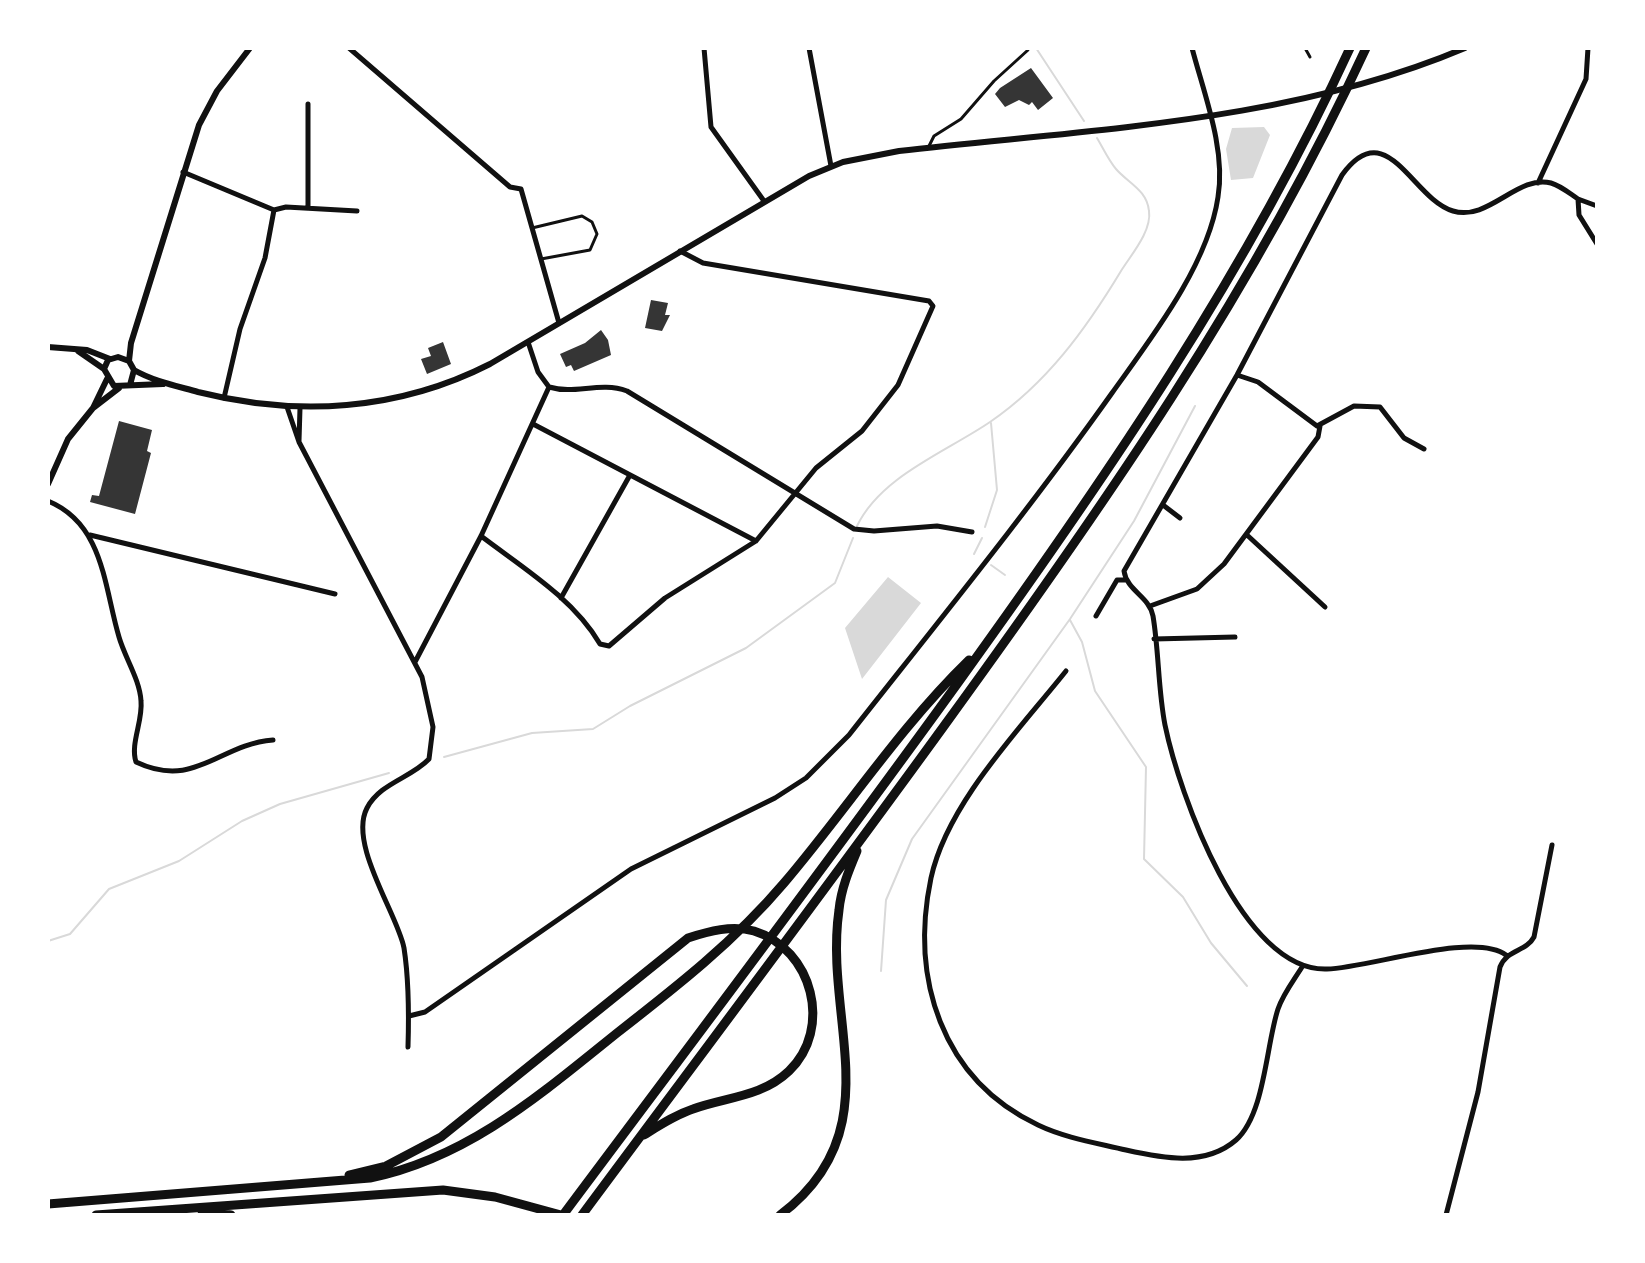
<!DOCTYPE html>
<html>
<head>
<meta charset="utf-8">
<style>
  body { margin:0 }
  #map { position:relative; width:1645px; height:1263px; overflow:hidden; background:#fff; font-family:"Golos Text",sans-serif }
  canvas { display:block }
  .frame { position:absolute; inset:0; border:50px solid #fff; pointer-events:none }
</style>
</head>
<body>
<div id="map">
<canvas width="1645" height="1263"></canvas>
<div class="frame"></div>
</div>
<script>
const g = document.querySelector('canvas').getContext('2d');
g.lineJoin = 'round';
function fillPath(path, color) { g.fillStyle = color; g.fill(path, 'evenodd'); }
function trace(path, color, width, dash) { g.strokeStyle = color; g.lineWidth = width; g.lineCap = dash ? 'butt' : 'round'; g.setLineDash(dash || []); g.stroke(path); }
fillPath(new Path2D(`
  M1264,127L1270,135L1253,178L1231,180L1226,149L1232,128Z
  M888,577L921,603L862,679L845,628Z`), '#d9d9d9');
trace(new Path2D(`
  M1036,48L1084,121
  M857,526C881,476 946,452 990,422C1047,383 1086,329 1121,271C1131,255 1152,231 1149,211C1147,190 1128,183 1116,169C1109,161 1103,148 1097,138
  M985,527L997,490L991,423
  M974,554L982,538
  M991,565L1005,575
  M1070,620L1082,642L1095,691L1146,767L1144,859L1183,897L1211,943L1247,986
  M444,757L532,733L593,729L630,706L746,648L835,583L853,538
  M48,941L70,934L109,889L179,861L242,821L280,804L389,773
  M881,971L886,900L912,839L1070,619L1134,521L1195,406`), '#d9d9d9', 2);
fillPath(new Path2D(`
  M1031,68L1053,98L1038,110L1032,102L1029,105L1019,100L1005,107L995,94L1000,88Z
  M651,300L668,303L665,315H670L662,331L645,328Z
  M601,330L608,340L611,355L574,371L571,365L566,367L560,354L585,343Z
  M443,342L451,364L427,374L421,359L431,356L428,348Z
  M119,421L152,430L147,451L151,453L135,514L90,502L92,495L99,496Z`), '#353535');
trace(new Path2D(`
  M1305,48L1310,57
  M928,148L934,136L961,119L994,81L1028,50
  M532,228L582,216L592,222L597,234L590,250L541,259`), '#111', 3);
trace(new Path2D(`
  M349,48L510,187L521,189L559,323
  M704,48L711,127L764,201
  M809,48L831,166
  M308,104V208
  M183,172L274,210L265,258L240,329L224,398
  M1538,183L1586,79L1588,48
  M1578,199L1597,206
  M274,210L286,207L357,211
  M528,342L538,372L549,387C575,395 600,381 627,391L854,529L874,531L937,526L972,532
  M1237,375L1258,382L1317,426L1354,406L1380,407L1404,438L1424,449
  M287,407L299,442L422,677L433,727L429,759C411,778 380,783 367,808C348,844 398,915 404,948C409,980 409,1014 408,1047
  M533,424L756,541
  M299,441L300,408
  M48,501C104,524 104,587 119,637C125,658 140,680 141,701C143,721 130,744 136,762C195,790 219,744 273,740
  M1163,505L1180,518
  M90,535L335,594
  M1247,535L1325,607
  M481,536C523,568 573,598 600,644L609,646L665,598L756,541L816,468L862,431L898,385L933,306L929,301L703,263L680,251
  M561,598L630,475
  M1150,606L1197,589L1224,564L1318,437L1320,426
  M1096,616L1117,580H1125
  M1154,639L1235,637
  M415,662L481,536L549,387
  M1066,671C1019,730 947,804 931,878C910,978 941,1079 1038,1125C1065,1138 1097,1143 1126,1150C1162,1158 1205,1167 1236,1140C1265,1114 1266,1045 1278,1009C1283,994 1294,980 1302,967
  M1506,955C1474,931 1369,968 1327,969C1242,972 1179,793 1165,725C1158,689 1159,652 1153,616C1149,596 1127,591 1124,571L1237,375L1342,175C1387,113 1412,199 1453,211C1488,222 1518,174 1551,183C1561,186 1569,193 1578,199L1579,215L1597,244
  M409,1016L425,1012L631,869L775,798L806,778L849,735C938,622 1029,510 1112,393C1152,337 1208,265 1218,197C1226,149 1204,94 1192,48
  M1446,1215L1478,1092L1500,967C1507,949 1526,952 1534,937L1552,845`), '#111', 5);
trace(new Path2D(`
  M48,347L87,350L110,359
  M78,351L104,369
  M129,361L131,343L199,125L217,91L250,48
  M134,370C153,381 177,386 198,392C297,417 398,411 490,364L809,176L843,162L899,151C1088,129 1288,123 1465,48
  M130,385L134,370L129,361L118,357L108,360L104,369L114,386L163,384
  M93,408L119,388
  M48,484L68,439L93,408L107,379`), '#111', 6);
trace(new Path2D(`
  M349,1175L386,1166L441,1137L688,938C709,931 732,925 754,931C813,949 833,1029 789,1071C762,1097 726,1097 693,1109C675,1115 660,1125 644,1135
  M48,1204L370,1178C468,1158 541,1094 617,1033C676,987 735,941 784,883C847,809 899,728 969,660
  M202,1211L231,1215
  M96,1215L443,1190L495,1197L561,1215
  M563,1215C696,1037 830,860 960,680C1105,479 1246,274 1350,48
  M582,1215C703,1052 825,890 944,726C1101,510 1254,291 1366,48
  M780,1215C893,1130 823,1020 839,910C841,889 849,870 857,851`), '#111', 9);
</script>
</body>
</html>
